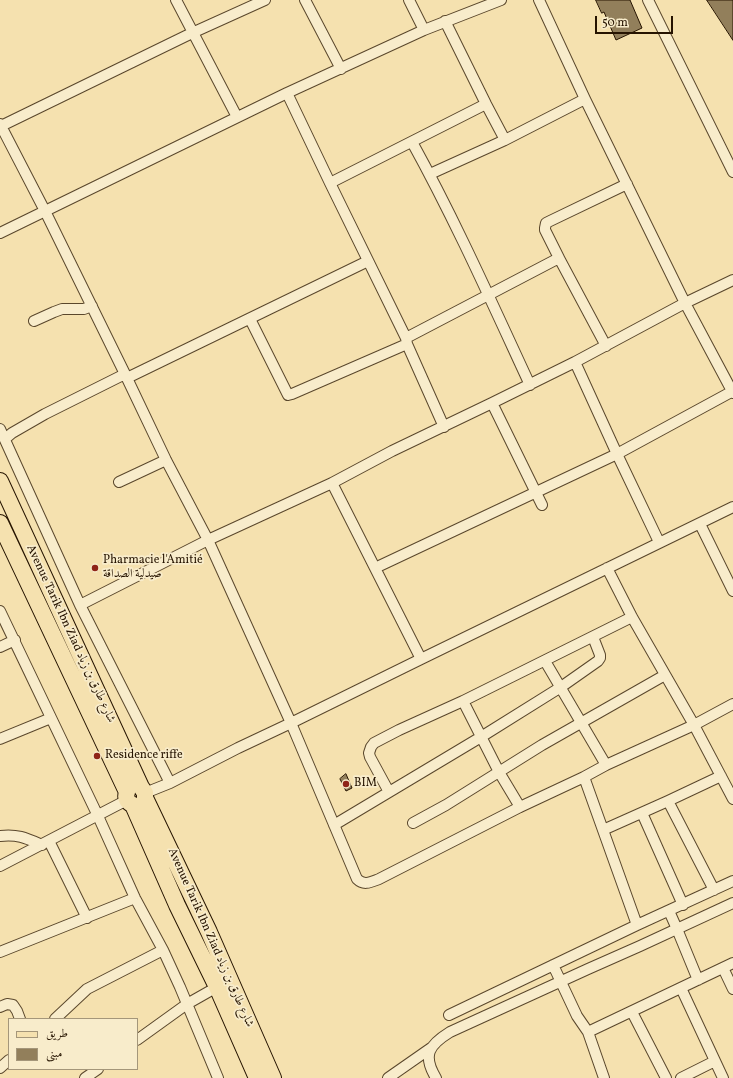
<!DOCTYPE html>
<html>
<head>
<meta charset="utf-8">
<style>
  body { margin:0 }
  #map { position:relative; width:733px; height:1078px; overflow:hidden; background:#f5e1af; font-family:Vollkorn,Amiri,serif }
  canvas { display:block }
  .legend { position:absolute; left:8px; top:1018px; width:130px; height:52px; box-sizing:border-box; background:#f8eccb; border:1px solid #a4967a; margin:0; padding:5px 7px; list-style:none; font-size:12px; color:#261401 }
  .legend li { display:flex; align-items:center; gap:8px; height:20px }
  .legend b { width:20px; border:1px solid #a4967a }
  .scale { position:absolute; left:595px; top:16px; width:78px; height:18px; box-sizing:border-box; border:2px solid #261401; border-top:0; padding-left:5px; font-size:12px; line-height:14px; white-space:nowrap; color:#261401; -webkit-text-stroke:3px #f8eccb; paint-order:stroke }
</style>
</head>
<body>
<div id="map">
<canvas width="733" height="1078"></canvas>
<ul class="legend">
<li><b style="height:5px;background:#f5e1af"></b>طريق</li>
<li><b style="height:11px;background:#927f5b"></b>مبنى</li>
</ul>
<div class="scale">50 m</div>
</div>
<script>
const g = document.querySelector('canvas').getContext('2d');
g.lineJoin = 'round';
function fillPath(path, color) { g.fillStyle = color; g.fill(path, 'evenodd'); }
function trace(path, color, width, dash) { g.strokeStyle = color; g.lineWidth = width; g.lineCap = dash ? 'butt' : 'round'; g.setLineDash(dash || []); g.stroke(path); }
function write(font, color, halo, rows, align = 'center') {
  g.font = font + ' Vollkorn,Amiri,serif'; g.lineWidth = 3.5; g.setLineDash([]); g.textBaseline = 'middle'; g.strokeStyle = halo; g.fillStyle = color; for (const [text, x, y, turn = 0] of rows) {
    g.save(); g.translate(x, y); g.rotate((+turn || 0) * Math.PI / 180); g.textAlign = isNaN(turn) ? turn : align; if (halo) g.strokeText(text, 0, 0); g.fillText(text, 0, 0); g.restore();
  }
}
const building = new Path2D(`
  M596,0H630L642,28L616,40L604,12L602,13Z
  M707,0H733V40Z
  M346,774L352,788L346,791L340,779Z`);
fillPath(building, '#927f5b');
trace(building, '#261401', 1);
const minor = new Path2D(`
  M176,0L237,117
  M305,0L341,69
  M409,0L424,30
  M539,0L585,99L685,303L733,393
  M648,0L733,172
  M445,21L486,104L505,140
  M287,93L330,183L406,338L407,344L444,427
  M0,124L45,211L125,374L166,460L208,540L291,723L357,879C364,886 371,882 379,879L520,807L584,777
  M1,126L192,33L265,0
  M412,142C455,220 492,303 530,385
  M430,174L505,140L585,99
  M330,183L486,104
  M0,233L287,93L424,30L501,0
  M559,258L606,346
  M250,319L288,395L292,394L407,344
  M34,321L54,312L62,309H84L92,306
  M406,338L559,258L545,230V228L546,223L550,221L627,184
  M575,362L617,454L659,542
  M127,378L368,261
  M492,403L542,505
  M0,429L80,605L170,783
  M5,439L12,433L45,414L125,374
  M119,482L166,460
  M332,483L421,659
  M700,524L733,591
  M375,568L617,454L733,391
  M607,568L632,617L694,725L733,799
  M80,605L208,540L332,483L392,451L492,403L575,362L685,303L733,280
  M0,611L98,816L135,898L163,950L180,987L218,1078
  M0,647L15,640
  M545,661L606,765
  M463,701L499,772L520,807
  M0,739L51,718
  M389,792L370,757L369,753L371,747L374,743L399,730L463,701L632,617
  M145,793L170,783L238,748L291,723L421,659L733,507
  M668,801L714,890
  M642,813L683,905
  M413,823L446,805L542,745L665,675
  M334,825L481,737L561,687L598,661L600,658V655L593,637
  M603,830L668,801L721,776
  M0,836C18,834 26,838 42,845
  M49,841L87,918
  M0,866L127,800
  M669,911L677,929L698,980
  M637,925L584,777L606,765L694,725L733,704
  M0,952L135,898
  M553,965L577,1016L588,1032L604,1078
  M723,968L733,989
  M681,988L723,1078
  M0,1007L7,1004L13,1005L17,1011L20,1019
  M632,1012L666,1078
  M449,1015L637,925L733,881
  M55,1019L87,989L163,950
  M588,1032L733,963
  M137,1040L187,1004L217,987
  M0,1068L9,1060
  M85,1078L98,1069
  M388,1078L431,1048
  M436,1078C422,1055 429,1045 450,1032L588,969L640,946L733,903
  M681,1078L715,1061`);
const primary = new Path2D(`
  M0,481L141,787L145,793V798L209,932L273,1078
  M0,523L127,792C125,798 127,802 133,805L177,905L217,987L257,1078`);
trace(minor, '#5a472c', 12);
trace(primary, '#261401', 18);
trace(minor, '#f8eccb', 10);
trace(primary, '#f5e1af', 16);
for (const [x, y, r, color] of [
  [95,568,4,"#8f2418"],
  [97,756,4,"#8f2418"],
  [346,784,4,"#8f2418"]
]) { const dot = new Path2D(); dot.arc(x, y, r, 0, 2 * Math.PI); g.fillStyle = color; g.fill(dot); trace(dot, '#f8eccb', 1.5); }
write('12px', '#261401', '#f8eccb', [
  ["Pharmacie l'Amitié",103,561],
  ["صيدلية الصداقة",103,575],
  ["Residence riffe",105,756],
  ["BIM",354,784]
], 'left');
write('12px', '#261401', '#f8eccb', [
  ["Avenue Tarik Ibn Ziad شارع طارق بن زياد",70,634,65],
  ["Avenue Tarik Ibn Ziad شارع طارق بن زياد",210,938,66]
]);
</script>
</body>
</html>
